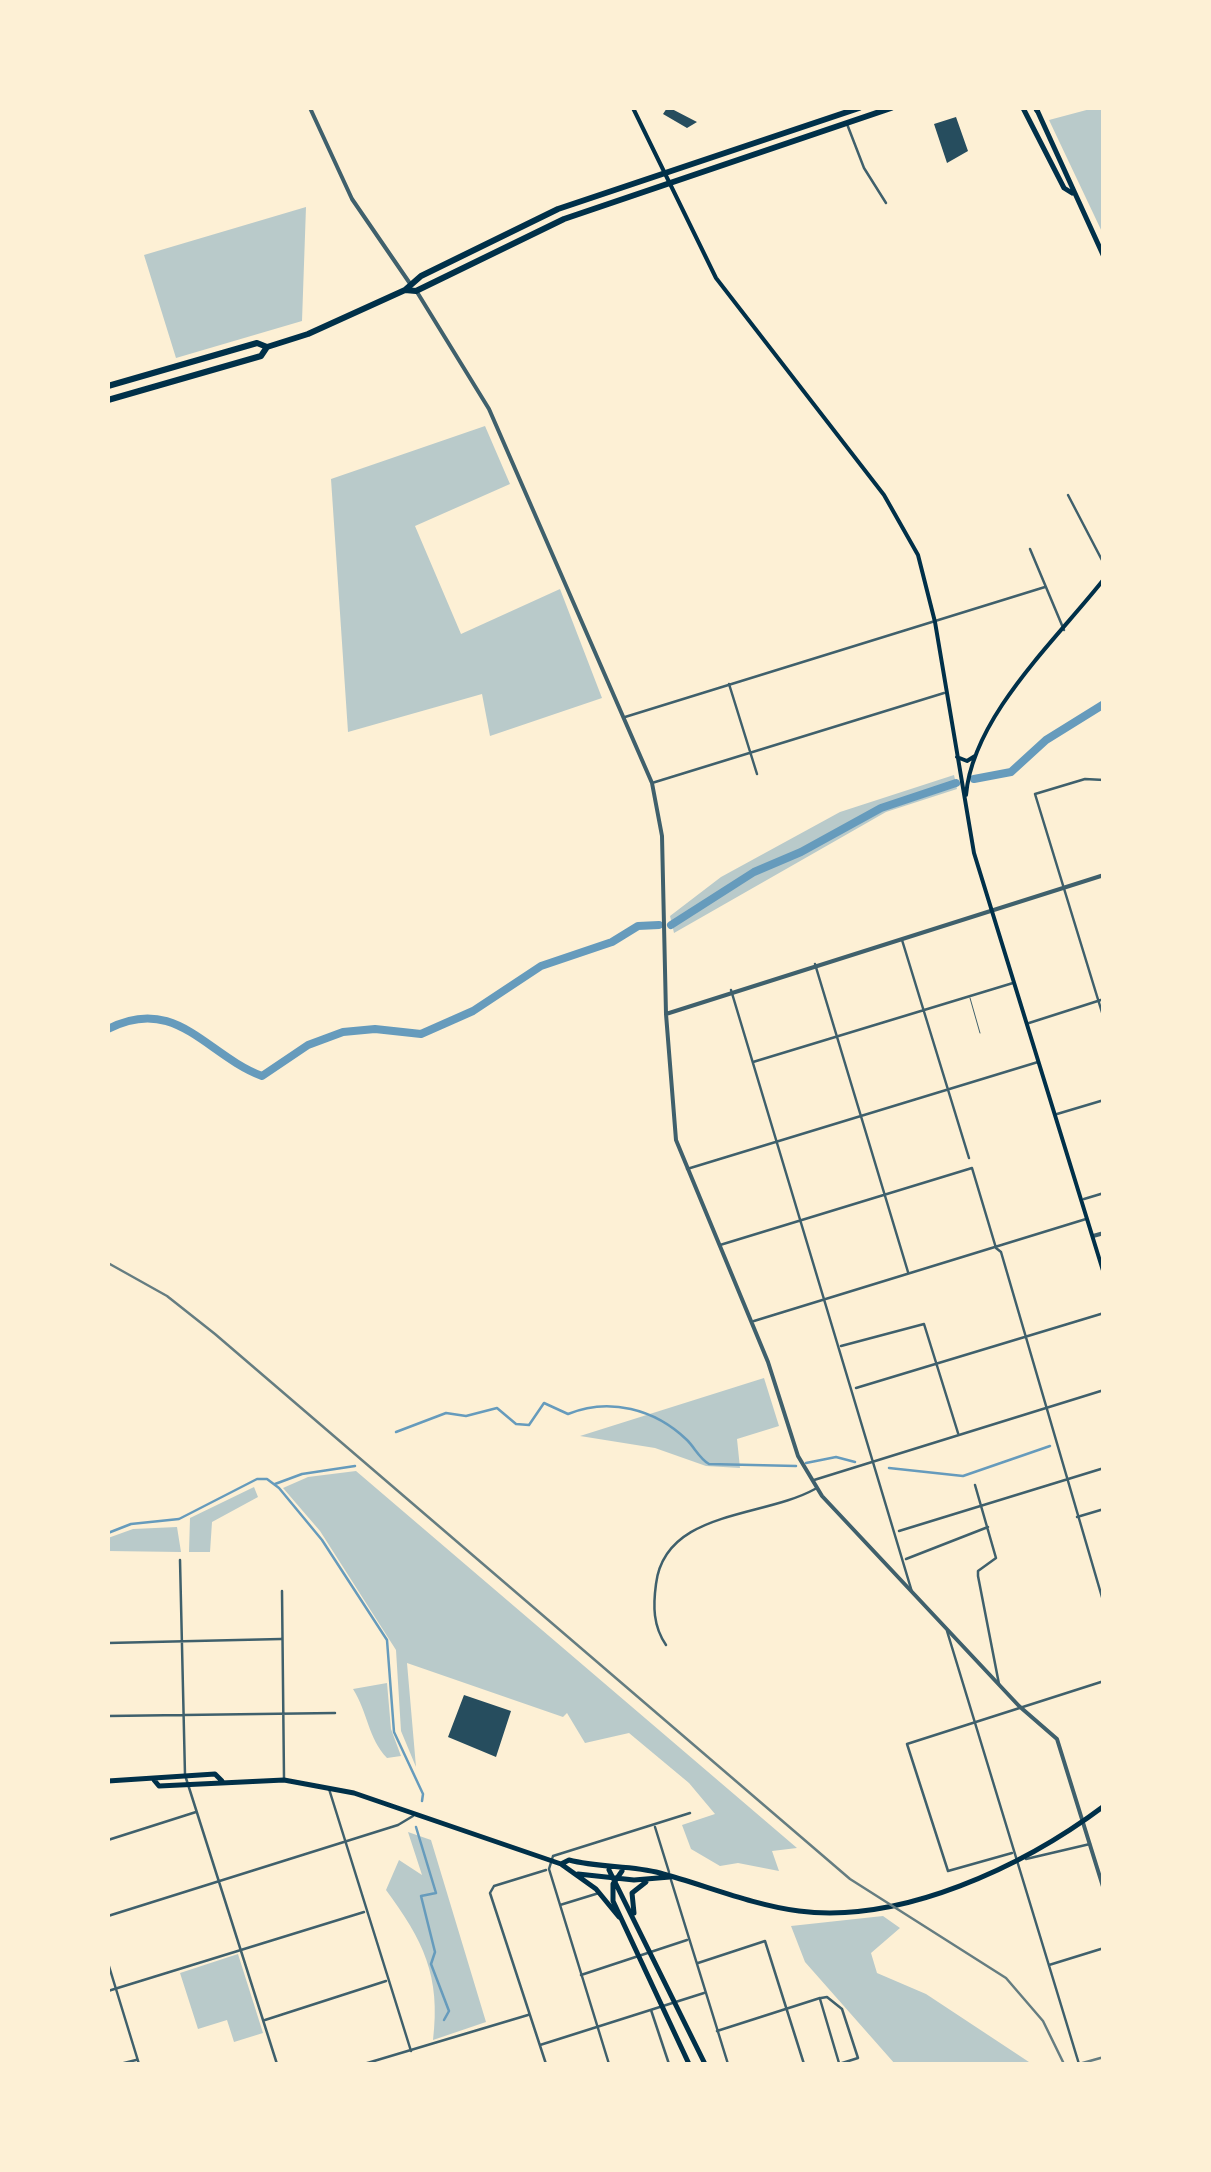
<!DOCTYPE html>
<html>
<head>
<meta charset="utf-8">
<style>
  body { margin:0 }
  #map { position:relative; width:1211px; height:2172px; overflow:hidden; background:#fdf0d5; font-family:Quicksand,sans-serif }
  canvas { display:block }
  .frame { position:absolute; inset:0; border:110px solid #fdf0d5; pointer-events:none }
</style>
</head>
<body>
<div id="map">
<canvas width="1211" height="2172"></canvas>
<div class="frame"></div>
</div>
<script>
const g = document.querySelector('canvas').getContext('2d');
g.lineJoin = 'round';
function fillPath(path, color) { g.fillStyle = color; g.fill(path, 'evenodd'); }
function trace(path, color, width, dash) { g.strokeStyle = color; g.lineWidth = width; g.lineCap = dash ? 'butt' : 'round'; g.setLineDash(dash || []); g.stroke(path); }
fillPath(new Path2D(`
  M1094,108H1103V234L1049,120Z
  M306,207L302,321L176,358L144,255Z
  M485,426L510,484L415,526L461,634L560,589L602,698L490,736L482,694L348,732L331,479Z
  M954,775L957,789L886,812L674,933L670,916L721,877L840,812Z
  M764,1378L779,1426L737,1439L740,1468L706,1466L655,1448L580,1436Z
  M356,1471L797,1848L772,1851L779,1871L738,1863L720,1866L691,1849L682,1825L715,1814L689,1783L629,1733L585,1743L567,1713L563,1717L407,1663L416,1767L401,1731L396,1650L320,1531L283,1488L308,1477Z
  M254,1487L258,1497L212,1522L210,1552H189L190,1518Z
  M177,1527L181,1552L108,1551V1538L133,1529Z
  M387,1683L391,1729L401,1756L387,1758C368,1738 368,1713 353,1689Z
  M408,1832L431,1840L486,2022L433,2040C441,1976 423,1940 386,1890L399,1860L422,1875Z
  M883,1916L900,1928L871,1953L877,1973L926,1994L1032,2064H895L805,1962L791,1926Z
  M238,1954L263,2033L234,2042L227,2020L198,2029L180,1973Z`), '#b9caca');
trace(new Path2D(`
  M396,1432L446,1413L466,1416L497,1408L516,1424L529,1425L544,1403L568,1414C609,1397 655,1409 687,1440C695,1448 699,1458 709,1464L796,1466
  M806,1463L836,1457L855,1462
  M889,1468L963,1476L1050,1446
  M275,1484L302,1474L355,1466
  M108,1533L131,1524L179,1519L257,1479H267L279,1488L322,1540L387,1640L394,1732L423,1794L422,1801
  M416,1827L436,1893L421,1896L435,1952L431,1964L449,2011L444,2020`), '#669bbc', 2.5);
trace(new Path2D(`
  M974,779L1011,772L1046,740L1104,704
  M671,925L754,872L801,852L881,808L956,783
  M108,1029C176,994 206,1055 262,1076L308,1045L343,1032L375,1029L421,1034L473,1011L541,966L612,942L638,926L659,925`), '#669bbc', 8);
fillPath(new Path2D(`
  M667,108H670L697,122L687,128L663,114Z
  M956,117L968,151L947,163L934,124Z
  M464,1695L511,1711L496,1757L448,1737Z`), '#264d5e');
trace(new Path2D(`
  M970,998L980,1033`), '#3f606c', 1);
trace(new Path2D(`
  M847,124L864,168L886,203
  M1068,495L1104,564
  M1030,549L1064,630
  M729,684L757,774
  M625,717L1045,587
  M1104,780L1085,779L1035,794L1104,1019
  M652,783L944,693
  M902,940L969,1158
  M815,964L908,1272
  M731,990L912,1592
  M1029,1023L1104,999
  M753,1062L1013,983
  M1057,1114L1104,1100
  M687,1169L1038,1062
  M1084,1199L1104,1193
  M720,1245L972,1168L996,1248L1001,1252L1104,1604
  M754,1321L1086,1219
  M841,1346L924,1324L958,1433
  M856,1388L1104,1313
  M814,1480L1104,1390
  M975,1485L996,1558L978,1571V1576L999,1684
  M1077,1517L1104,1509
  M899,1531L1104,1468
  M906,1559L988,1527
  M180,1560L185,1775L277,2064
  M282,1591L284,1778
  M947,1631L1079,2064
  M108,1643L281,1639
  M666,1645C653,1626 653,1606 656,1584C665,1510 763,1518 815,1489
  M108,1716L335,1713
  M329,1789L411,2051
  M655,1827L669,1872
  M108,1840L196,1812
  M1012,1853L948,1871L907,1744L1104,1681
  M1026,1859L1090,1844
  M671,1880L728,2064
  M560,1905L599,1893
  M108,1916L398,1825L413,1816
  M108,1963L139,2064
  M698,1963L765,1941L804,2064
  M1049,1965L1104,1948
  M581,1975L687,1940
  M108,1991L364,1912
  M821,1998L827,1997L842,2009L858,2058L839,2064
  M820,1999L839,2063
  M651,2010L669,2064
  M265,2020L386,1981
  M717,2031L820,1998
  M540,2045L704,1993
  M120,2064L136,2060
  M364,2064L528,2015
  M546,2064L490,1893L494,1886L546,1870
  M609,2064L549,1869L553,1856L690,1813`), '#3f606c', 2.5);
trace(new Path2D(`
  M310,108L352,199L411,285
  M417,292L489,409L652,783L662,836L666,1014L676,1140L768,1362L798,1456L822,1496L1019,1706L1057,1739L1104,1890
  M666,1014L1104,875
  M1093,1236L1104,1233`), '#3f606c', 4);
trace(new Path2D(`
  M633,108L716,278L884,495L918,555L935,622L974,853L1104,1274
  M957,757L967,761L975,756
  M966,795C973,716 1056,640 1104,579`), '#003049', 4);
trace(new Path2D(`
  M1023,108L1064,188L1072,193
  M1037,110L1104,257
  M154,1780L159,1786L284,1780L354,1793L561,1864L596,1889L619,1917
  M108,1781L215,1774L222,1781
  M561,1864L569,1860C599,1868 631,1865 660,1873C705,1885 752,1905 799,1911C902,1924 1024,1866 1104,1806
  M609,1870L705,2064
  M622,1871L613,1884V1901L689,2064
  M578,1874L634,1880L670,1877
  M634,1913L632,1893L646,1882`), '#003049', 5);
trace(new Path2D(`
  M1036,108L1037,110
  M405,290L421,276L558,209L859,108
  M108,386L257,343L267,347L308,334L405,290L416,291L564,219L891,108
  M108,400L261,356L267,347`), '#003049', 6);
trace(new Path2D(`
  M108,1263L167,1296L215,1334L850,1879L1006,1978L1043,2021L1064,2064
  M1079,2064L1104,2057`), '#657d81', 2.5);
</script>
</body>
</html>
